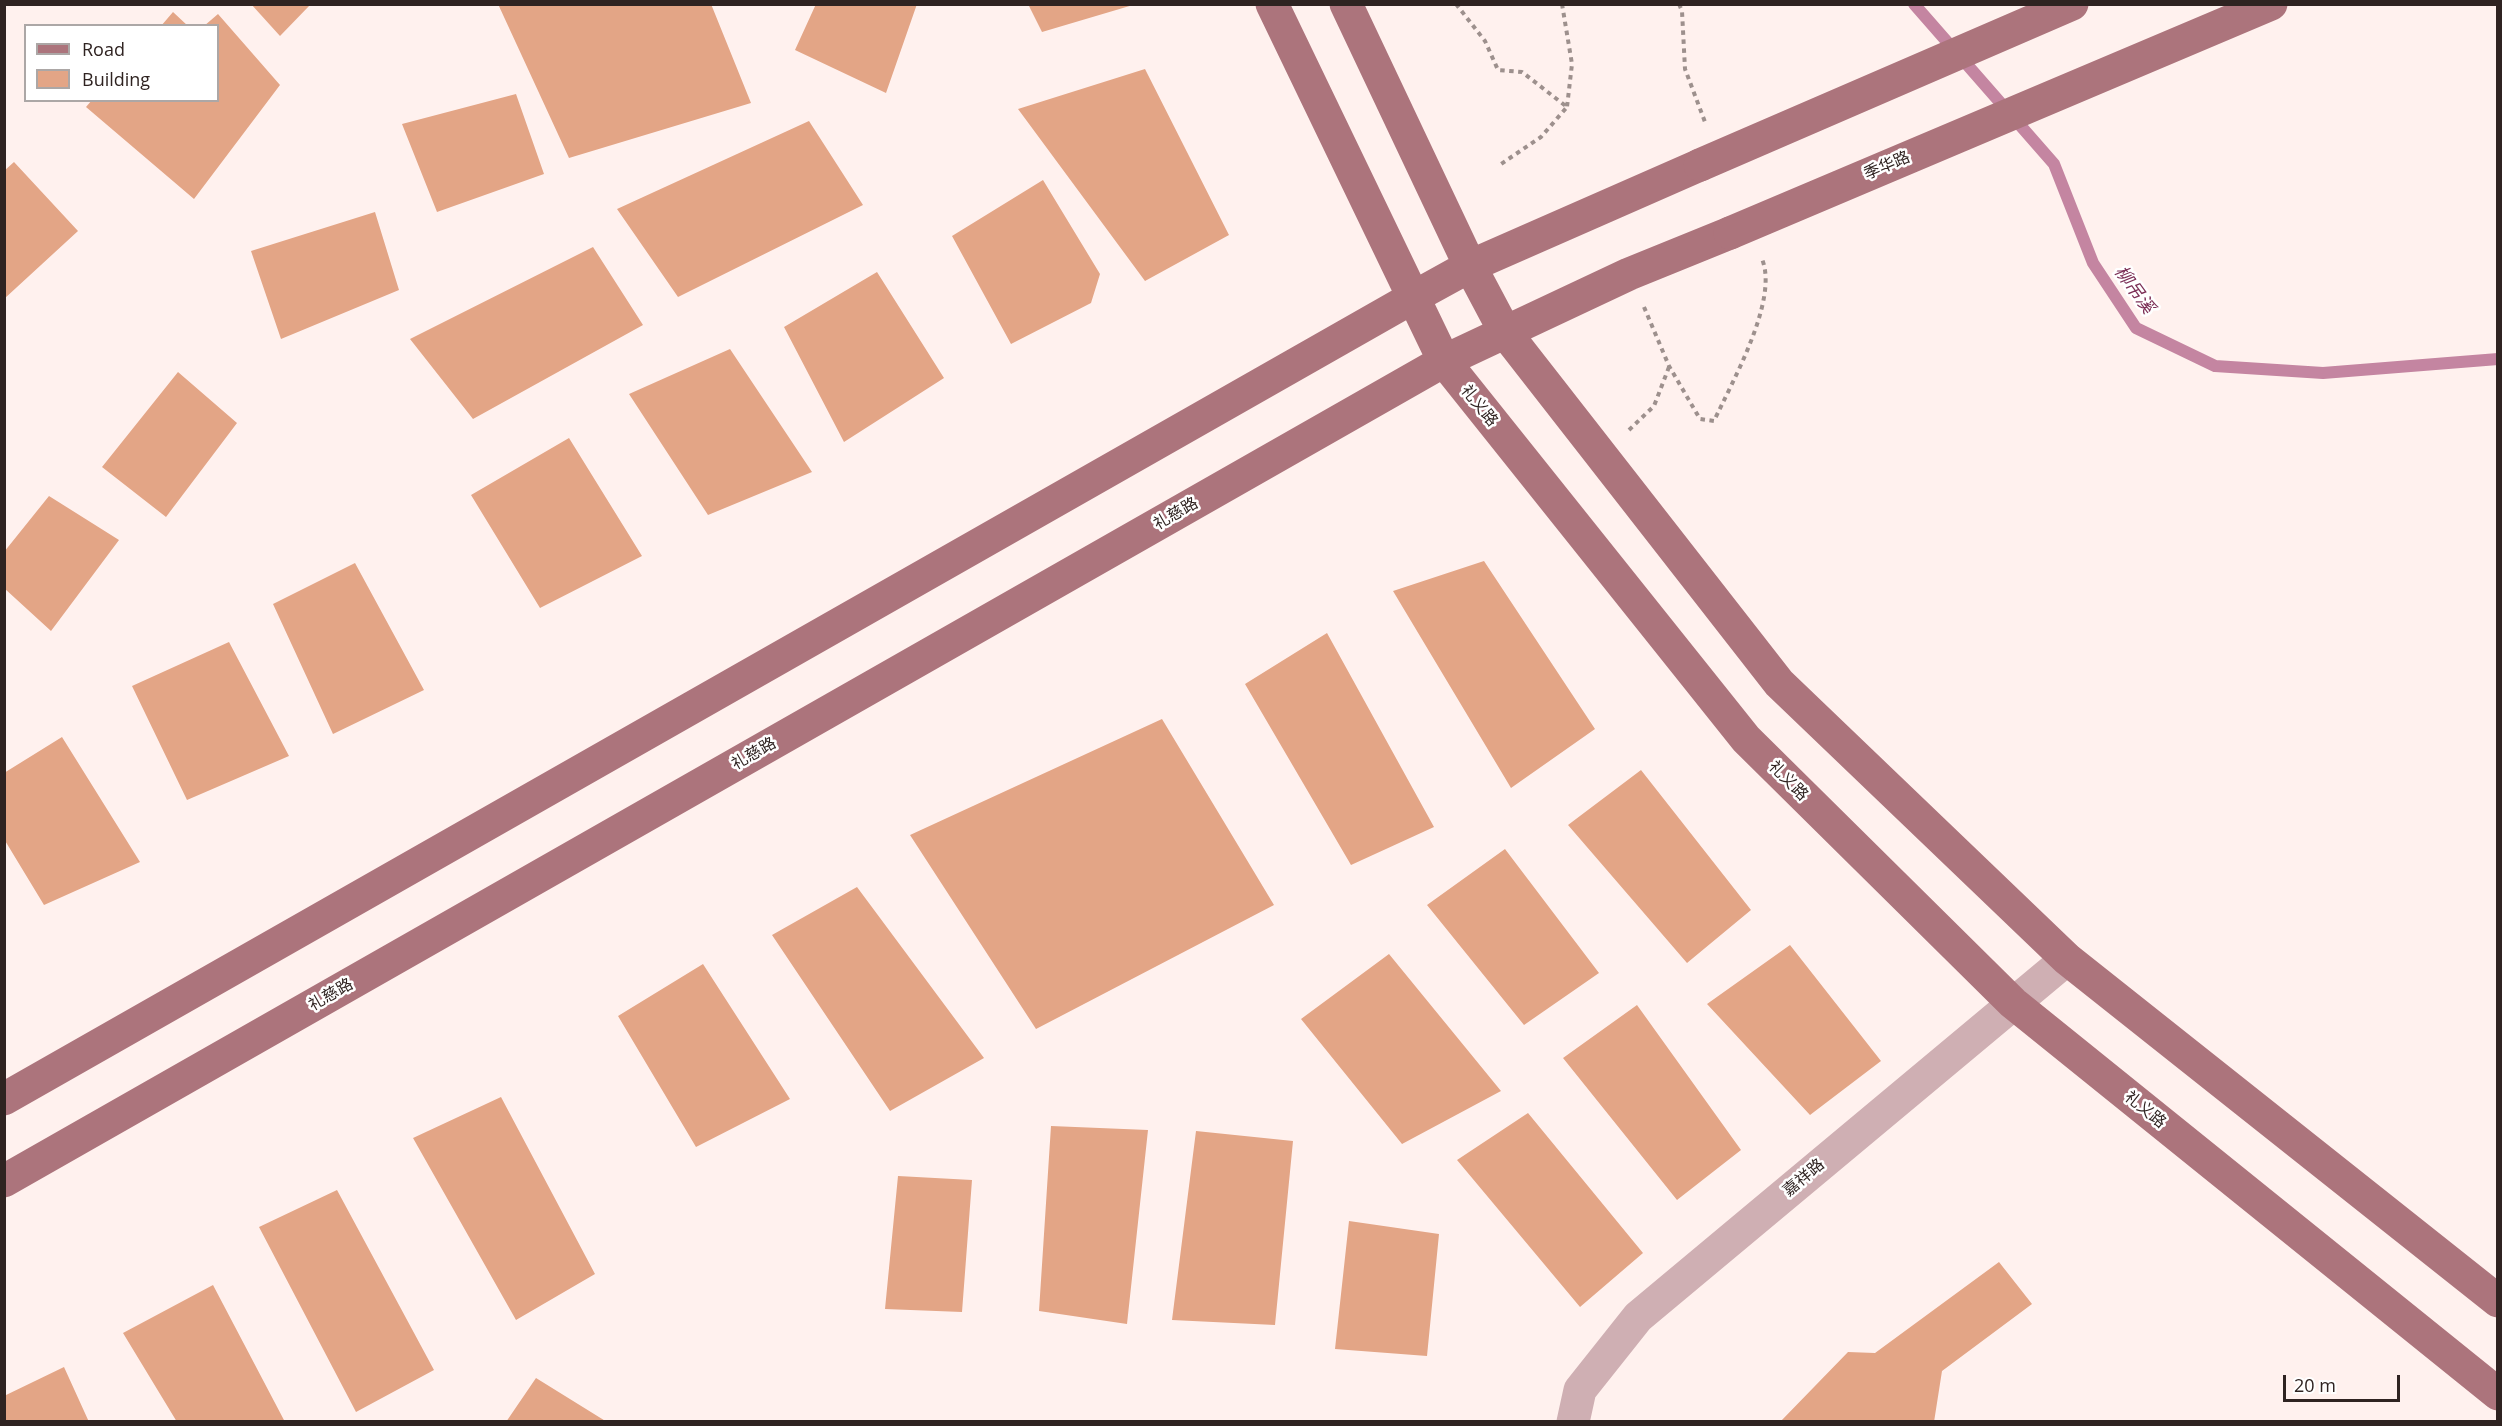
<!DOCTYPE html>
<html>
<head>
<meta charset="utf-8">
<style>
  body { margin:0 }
  #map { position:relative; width:2502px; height:1426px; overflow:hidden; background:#fff1ee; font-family:"Open Sans",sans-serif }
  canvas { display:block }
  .frame { position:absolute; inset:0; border:6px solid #2f2321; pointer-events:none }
  .legend { position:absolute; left:24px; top:24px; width:195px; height:78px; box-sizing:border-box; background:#fff; border:2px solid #aca7a6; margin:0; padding:8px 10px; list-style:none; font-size:18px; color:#2f2321 }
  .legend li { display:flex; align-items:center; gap:12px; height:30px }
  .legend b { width:30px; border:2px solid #aca7a6 }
  .scale { position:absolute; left:2283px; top:1375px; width:117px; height:27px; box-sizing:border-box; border:3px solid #2f2321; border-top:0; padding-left:8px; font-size:18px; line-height:21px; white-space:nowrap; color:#2f2321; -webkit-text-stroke:4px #fff; paint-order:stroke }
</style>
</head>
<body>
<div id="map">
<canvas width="2502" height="1426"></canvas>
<div class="frame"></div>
<ul class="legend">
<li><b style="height:8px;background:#ac747c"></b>Road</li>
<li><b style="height:16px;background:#e3a586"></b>Building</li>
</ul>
<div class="scale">20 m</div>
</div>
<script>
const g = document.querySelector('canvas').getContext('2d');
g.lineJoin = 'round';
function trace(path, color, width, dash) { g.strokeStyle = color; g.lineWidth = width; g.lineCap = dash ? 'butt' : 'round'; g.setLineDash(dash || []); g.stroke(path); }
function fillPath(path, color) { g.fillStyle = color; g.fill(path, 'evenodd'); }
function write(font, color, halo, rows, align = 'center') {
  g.font = font + ' "Open Sans","Noto Sans SC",sans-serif'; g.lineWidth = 5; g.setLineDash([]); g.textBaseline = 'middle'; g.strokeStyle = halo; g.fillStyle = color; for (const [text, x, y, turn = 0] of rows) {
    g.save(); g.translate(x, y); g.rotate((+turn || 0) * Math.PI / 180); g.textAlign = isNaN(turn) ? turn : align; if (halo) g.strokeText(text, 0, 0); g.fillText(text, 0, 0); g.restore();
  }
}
trace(new Path2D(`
  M1914,4L2054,164L2093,263L2136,328L2215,366L2323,373L2498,359`), '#c485a1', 12);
fillPath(new Path2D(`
  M251,4H311L280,36Z
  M498,4H711L751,103L569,158Z
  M816,4H917L886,93L795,50Z
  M1028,4H1133V5L1042,32Z
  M173,12L188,26H161Z
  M218,14L280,85L194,199L86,107L92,100H218V26H204Z
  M1145,69L1229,235L1145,281L1018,109Z
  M516,94L544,174L437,212L402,124Z
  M809,121L863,205L678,297L617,209Z
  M14,162L78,231L4,299V171Z
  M1043,180L1100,274L1091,303L1011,344L952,236Z
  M375,212L399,290L281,339L251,251Z
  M593,247L643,325L473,419L410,339Z
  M877,272L944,378L844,442L784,327Z
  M730,349L812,472L708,515L629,394Z
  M178,372L237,423L166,517L102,467Z
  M569,438L642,556L540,608L471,495Z
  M49,496L119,540L51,631L4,588V552Z
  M1484,561L1595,729L1511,788L1393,591Z
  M355,563L424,690L333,734L273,604Z
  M1327,633L1434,827L1351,865L1245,684Z
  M229,642L289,756L187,800L132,686Z
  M1162,719L1274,905L1036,1029L910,835Z
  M62,737L140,862L44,905L4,839V773Z
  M1641,770L1751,910L1687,963L1568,825Z
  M1505,849L1599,973L1524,1025L1427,905Z
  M857,887L984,1058L890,1111L772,935Z
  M1790,945L1881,1061L1810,1115L1707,1004Z
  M1389,954L1501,1091L1402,1144L1301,1019Z
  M703,964L790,1099L696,1147L618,1016Z
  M1637,1005L1741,1150L1677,1200L1563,1058Z
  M501,1097L595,1274L516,1320L413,1138Z
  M1528,1113L1643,1253L1580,1307L1457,1160Z
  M1051,1126L1148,1130L1127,1324L1039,1311Z
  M1196,1131L1293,1141L1275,1325L1172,1320Z
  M898,1176L972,1180L962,1312L885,1309Z
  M337,1190L434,1370L356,1412L259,1227Z
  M1349,1221L1439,1234L1427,1356L1335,1349Z
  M1999,1262L2032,1304L1942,1371L1934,1422H1780L1848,1352L1875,1353Z
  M213,1285L285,1422H177L123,1333Z
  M64,1367L89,1422H4V1396Z
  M536,1378L607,1422H506Z`), '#e3a586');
trace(new Path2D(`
  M1456,4L1485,41L1498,70L1522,72L1567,107L1541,137L1501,164
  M1562,4L1572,64L1567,107
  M1679,4L1682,11L1685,69L1705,122
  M1644,307L1669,366L1700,419L1714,421C1732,382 1779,300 1762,259
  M1629,430L1654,406L1669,367`), '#9d908d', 4, [4.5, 4.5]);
trace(new Path2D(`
  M1573,1422L1580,1390L1638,1317L2067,959`), '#cfafb3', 33);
trace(new Path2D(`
  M1272,4L1444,361L1746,739L2013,1003L2498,1394
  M1346,4L1470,266L1505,332L1779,683L2067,959L2498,1301
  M4,1099L1412,298L1470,266L1700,165
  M4,1181L1444,361L1629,274L1730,233`), '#ac747c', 33);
trace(new Path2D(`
  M1700,165L2072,4
  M1730,233L2271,4`), '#ac747c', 33);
write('16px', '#2f2321', '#fff', [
  ["季华路",1887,166,-23],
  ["礼义路",1479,406,51],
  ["礼慈路",1176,514,-30],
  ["礼慈路",754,754,-30],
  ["礼义路",1788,781,45],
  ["礼慈路",331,995,-30],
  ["礼义路",2145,1110,39],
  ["嘉祥路",1804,1178,-40]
]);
write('italic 18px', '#7c3057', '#fff', [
  ["柳吊溪",2134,290,54]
]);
</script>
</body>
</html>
